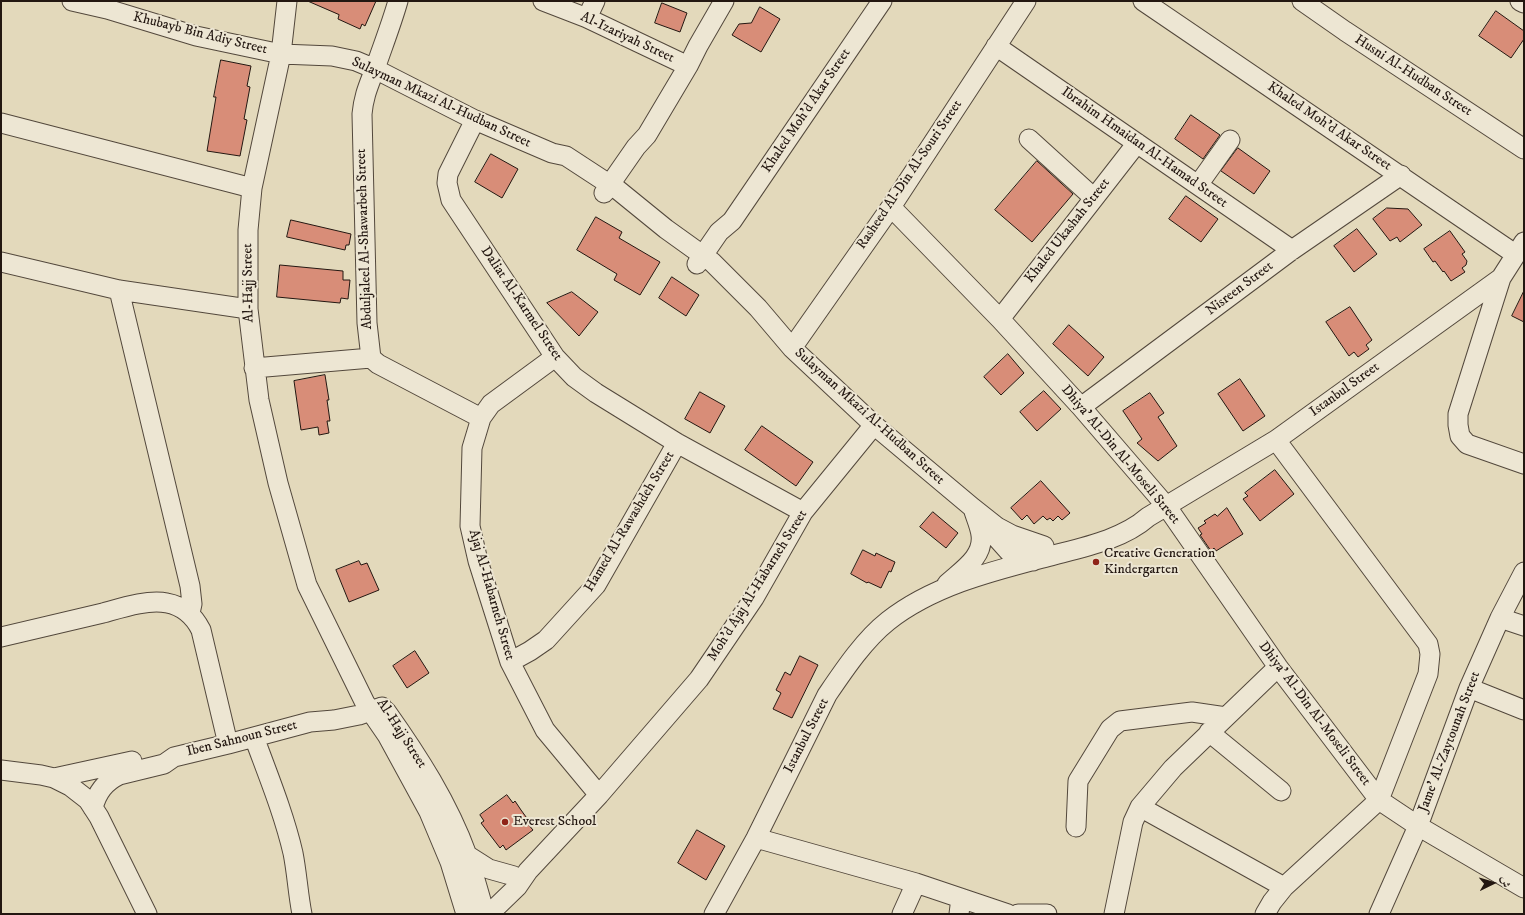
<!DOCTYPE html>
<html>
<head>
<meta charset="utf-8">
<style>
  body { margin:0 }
  #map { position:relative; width:1525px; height:915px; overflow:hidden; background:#e3d9bb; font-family:"IM FELL DW Pica",Amiri,serif }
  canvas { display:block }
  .frame { position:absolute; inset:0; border:2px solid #231711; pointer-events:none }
  .north { position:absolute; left:1473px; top:863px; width:40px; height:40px; -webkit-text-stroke:3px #ede6d3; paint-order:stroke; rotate:85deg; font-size:11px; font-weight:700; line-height:16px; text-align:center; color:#231711 }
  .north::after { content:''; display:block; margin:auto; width:14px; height:18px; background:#231711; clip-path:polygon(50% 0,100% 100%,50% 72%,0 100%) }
</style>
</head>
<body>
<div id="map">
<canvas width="1525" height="915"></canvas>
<div class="frame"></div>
<div class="north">ش</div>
</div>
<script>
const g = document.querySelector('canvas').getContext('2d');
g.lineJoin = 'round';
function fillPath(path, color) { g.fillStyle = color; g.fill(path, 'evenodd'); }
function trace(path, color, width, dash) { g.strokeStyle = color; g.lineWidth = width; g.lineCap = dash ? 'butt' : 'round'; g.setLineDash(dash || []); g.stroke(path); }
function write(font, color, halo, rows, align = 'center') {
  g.font = font + ' "IM FELL DW Pica",serif'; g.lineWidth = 4; g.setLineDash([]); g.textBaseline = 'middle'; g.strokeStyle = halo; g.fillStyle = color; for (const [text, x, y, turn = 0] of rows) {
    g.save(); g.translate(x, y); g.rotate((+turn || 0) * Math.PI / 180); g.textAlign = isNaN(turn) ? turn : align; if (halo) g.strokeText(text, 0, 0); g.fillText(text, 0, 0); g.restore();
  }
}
const building = new Path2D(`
  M308,1H376L365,26L362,24L360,29L338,19L339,15Z
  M662,3L687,13L680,32L655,23Z
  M760,7L780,19L761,52L732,35L739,24L751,23Z
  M1496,11L1524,31V39L1511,58L1479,36Z
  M221,60L251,66L247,86L250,87L244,119L247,120L240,156L207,151L216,97H214Z
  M1191,115L1220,135L1203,159L1175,139Z
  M1238,148L1270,171L1254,194L1221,171Z
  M491,154L518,169L502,198L475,182Z
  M1037,161L1073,194L1032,242L995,210Z
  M1186,196L1218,219L1201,242L1169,219Z
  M1387,208L1408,209L1422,225L1400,242L1397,237L1390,241L1373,219Z
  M596,217L622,232L619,238L660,262L640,295L614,280L617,274L577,250Z
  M291,220L351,234L349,245H346L345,250L287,237Z
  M1357,229L1377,254L1354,272L1334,246Z
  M1450,231L1465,252L1462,254L1467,261L1466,265L1462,268L1465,272L1451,281L1444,271L1443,272L1435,261L1433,262L1424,249Z
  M280,265L343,271V280H350L348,299L341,298L340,303L277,297Z
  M672,277L699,295L686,316L659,298Z
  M1524,291V322L1512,316Z
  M572,292L598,312L579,336L547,303Z
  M1350,307L1372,340L1366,345L1369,349L1358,357L1354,352L1349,356L1326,322Z
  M1069,325L1104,357L1088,376L1053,344Z
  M1008,354L1024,373L1001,395L984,377Z
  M325,375L329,400H327L330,421H327L329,433L319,435L318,427L301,430L294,381Z
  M1240,379L1265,416L1243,431L1218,394Z
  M1044,391L1061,409L1037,431L1020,412Z
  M700,392L725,406L710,433L685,419Z
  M1150,393L1164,413L1158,417L1177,446L1158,461L1137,443L1142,439L1123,411Z
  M762,426L813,462L796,486L745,450Z
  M1275,470L1294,494L1260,521L1243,499L1248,496L1245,493Z
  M1041,481L1070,513L1062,520L1058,516L1053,521L1050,518L1047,520L1043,516L1034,524L1027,515L1022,520L1011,508Z
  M1227,508L1243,534L1216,551L1214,548L1211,551L1200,535L1202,534L1198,528L1206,523L1204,521L1215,514L1217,516Z
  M933,512L958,533L946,548L920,527Z
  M863,550L875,556L876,553L895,562L891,572L889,571L881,588L868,582L867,583L851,574Z
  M359,561L361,565L367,563L379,590L349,602L336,570Z
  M415,651L429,673L407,688L393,666Z
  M800,656L818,665L792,718L773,709L781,693L776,690L785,672L790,675Z
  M507,795L513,803L515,801L521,810L529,821L527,823L533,830L506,850L503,845L500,848L481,823L484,821L480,815Z
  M697,830L725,846L706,880L678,863Z`);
fillPath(building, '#d88d78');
trace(building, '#231711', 1);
const minor = new Path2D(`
  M72,1L107,9L196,36L281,54L332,56L356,61L375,69L475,120L552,153L566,156L618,190L666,229L712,262L758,308L792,348L874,425L973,508L997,527L1012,535L1044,546
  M287,1L281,54L252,188L248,230V309L259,400L278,483L307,585L365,703L387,735L429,812L450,862L466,914
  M398,1C392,22 384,43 377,63C370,83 364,93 362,114L367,323L371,358L378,364L481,418
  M543,1L587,18L688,66
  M1143,1L1515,254
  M1302,1L1345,31L1524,149
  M1520,1L1524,3
  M587,18L595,1
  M996,46L1292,250
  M475,120L448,174L447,183L451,200L555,357L574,377L596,393L677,443L803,512
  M1,123L252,188
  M1029,139L1094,198
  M1198,185L1230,140
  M604,193L636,147L647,135L688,66L698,46L724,1
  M891,207L1000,319L1081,407L1167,507L1278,667L1379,800L1418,826L1524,888
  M1,262L119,290L248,309
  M697,264L719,232L732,221L882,1
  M1501,278L1458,414V425L1460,436L1467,444L1524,464
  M119,290L190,586L192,604L190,613
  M1000,319L1137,143
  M792,348L891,207L1026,1
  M555,357L491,404L481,418L472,448L470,526L478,561L510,662L545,730L599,795
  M254,368L371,358
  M1081,407L1292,250L1401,175
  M1276,440L1428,644L1430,654L1428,674L1379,800L1284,887
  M986,526L1012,555L1033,561
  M947,584C962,570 984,557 981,535C980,526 975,516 973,508
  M1500,618L1524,626
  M1,637C35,629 69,621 103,613C121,608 148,599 167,603C183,606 194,616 201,630L228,744
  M510,662L530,651L546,640L596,585L677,443
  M1469,688L1524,710
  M386,711C418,756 448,803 467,855C474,874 479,894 485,914
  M1209,732L1281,791
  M254,737C268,775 284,814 293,853C297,873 298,894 302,914
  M1,770L41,775L54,778L70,786L88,800L99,817L147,914
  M54,778L132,761
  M1140,807L1284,887L1272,902L1265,914
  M93,808C97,792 105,782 119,775L164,764L174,757L228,744L310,722L334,720L359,715L382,707
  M1076,827L1078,781L1110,729L1120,721L1192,712L1226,717
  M756,838L916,883L1008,914
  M467,855L489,869L514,876
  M489,914L517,887L528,871L599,795L699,679L754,598L803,512L874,425
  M714,914L756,838L827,695C844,670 864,640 888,621C935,584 997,570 1054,555C1085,547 1123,539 1148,517L1276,440L1501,278L1524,242
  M902,914L916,883
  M959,914L961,898
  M1018,914H1047
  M1114,914L1133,822L1140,807L1173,768L1278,667
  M1379,914L1418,826L1469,688L1500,618L1524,572`);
trace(minor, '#53483c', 21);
trace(minor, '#ede6d3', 19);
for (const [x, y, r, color] of [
  [1096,562,4,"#8f2418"],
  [505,822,4,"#8f2418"]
]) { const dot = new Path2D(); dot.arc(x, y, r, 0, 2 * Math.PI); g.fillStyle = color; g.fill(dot); trace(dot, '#ede6d3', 1.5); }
write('14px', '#231711', '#ede6d3', [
  ["Khubayb Bin Adiy Street",200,34,14],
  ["Al-Izariyah Street",627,38,25],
  ["Husni Al-Hudban Street",1413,76,33],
  ["Sulayman Mkazi Al-Hudban Street",441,103,25],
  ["Khaled Moh’d Akar Street",807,111,-56],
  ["Khaled Moh’d Akar Street",1329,127,34],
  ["Ibrahim Hmaidan Al-Hamad Street",1144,148,35],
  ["Rasheed Al-Din Al-Souri Street",910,175,-56],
  ["Khaled Ukashah Street",1068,231,-52],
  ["Abduljaleel Al-Shawarbeh Street",365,239,-92],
  ["Al-Hajj Street",249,283,-91],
  ["Nisreen Street",1240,289,-37],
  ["Daliat Al-Karmel Street",521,304,56],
  ["Istanbul Street",1345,390,-36],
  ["Sulayman Mkazi Al-Hudban Street",869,417,42],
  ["Dhiya’ Al-Din Al-Moseli Street",1120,455,50],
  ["Hamed Al-Rawashdeh Street",630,522,-59],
  ["Moh’d Ajaj Al-Habarneh Street",758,586,-58],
  ["Ajaj Al-Habarneh Street",491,595,74],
  ["Dhiya’ Al-Din Al-Moseli Street",1314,714,53],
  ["Al-Hajj Street",401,734,57],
  ["Istanbul Street",807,736,-63],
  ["Iben Sahnoun Street",242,739,-14],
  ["Jame' Al-Zaytounah Street",1450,742,-69]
]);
write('14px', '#231711', '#ede6d3', [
  ["Creative Generation",1104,554],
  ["Kindergarten",1104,570],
  ["Everest School",513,822]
], 'left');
</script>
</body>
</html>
